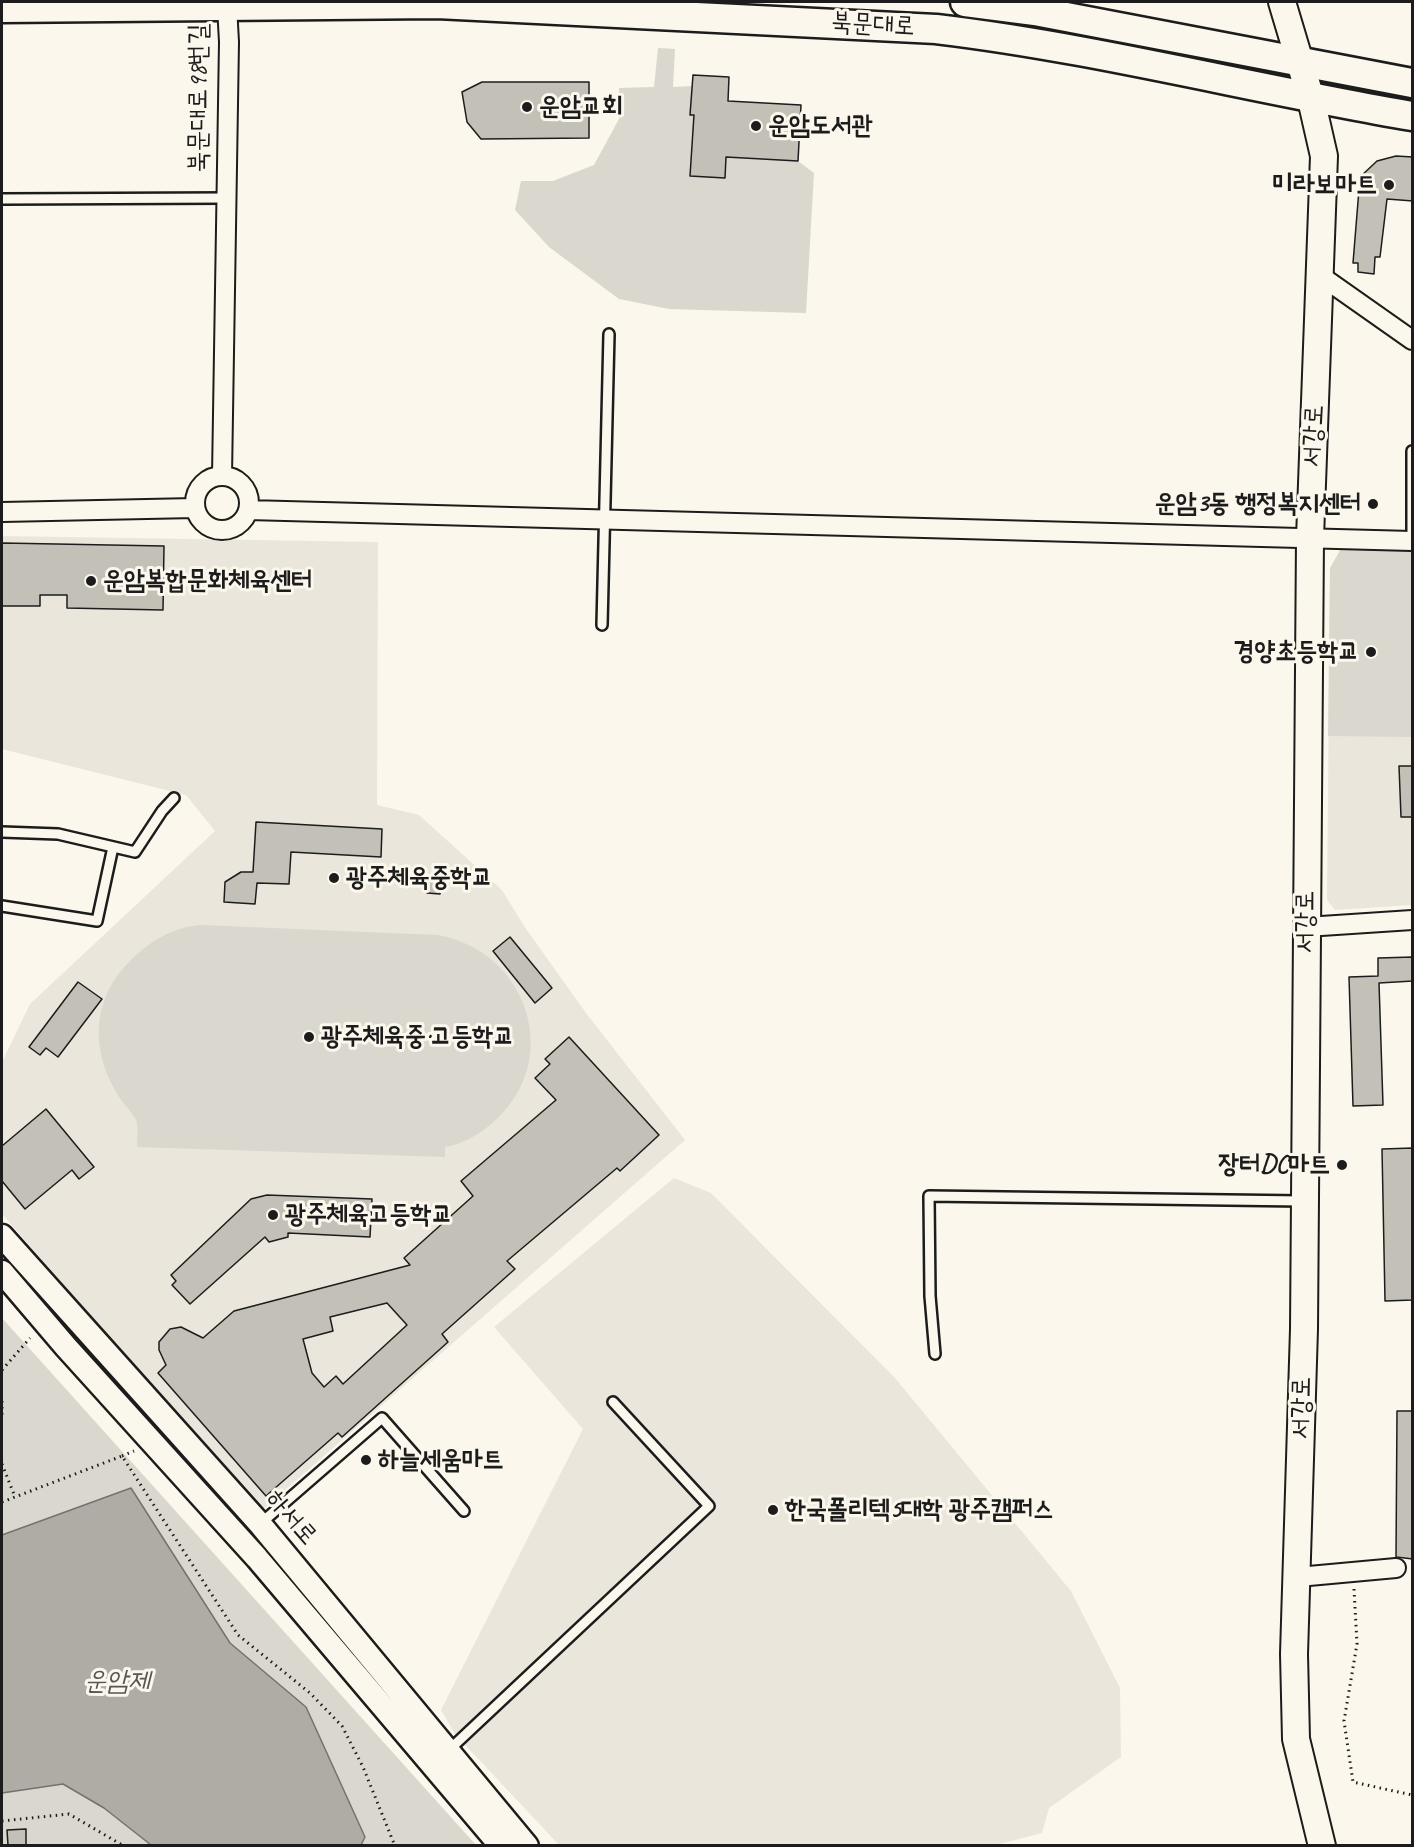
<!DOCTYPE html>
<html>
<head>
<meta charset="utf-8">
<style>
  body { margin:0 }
  #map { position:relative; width:1414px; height:1847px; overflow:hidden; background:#fbf7ec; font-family:Caveat,sans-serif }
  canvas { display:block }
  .frame { position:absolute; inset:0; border:3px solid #1c1c1c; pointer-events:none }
</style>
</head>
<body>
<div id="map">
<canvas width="1414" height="1847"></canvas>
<div class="frame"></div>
</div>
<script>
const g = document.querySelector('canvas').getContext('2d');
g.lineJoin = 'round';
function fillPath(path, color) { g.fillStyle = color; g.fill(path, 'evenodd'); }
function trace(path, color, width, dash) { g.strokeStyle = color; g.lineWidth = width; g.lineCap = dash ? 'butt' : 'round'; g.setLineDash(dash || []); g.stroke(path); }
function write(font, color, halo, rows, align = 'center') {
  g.font = font + ' Caveat,"Poor Story",sans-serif'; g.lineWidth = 6; g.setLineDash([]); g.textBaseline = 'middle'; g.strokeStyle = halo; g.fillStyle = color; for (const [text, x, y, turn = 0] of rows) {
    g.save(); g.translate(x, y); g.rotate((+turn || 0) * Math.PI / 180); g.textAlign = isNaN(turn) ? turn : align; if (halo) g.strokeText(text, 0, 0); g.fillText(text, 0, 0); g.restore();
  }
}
fillPath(new Path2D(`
  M2,536L378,542L377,805L419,815L502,890L524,926L586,1013L685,1140L261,1511L2,1214V1062L30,1004L215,831L186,795L2,749Z
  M1412,549V905L1335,910L1327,900L1330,568Z
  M674,1178L711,1193L895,1378L1071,1591L1120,1688L1121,1757L1049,1808L1042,1833L996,1845H559L455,1734L441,1710L583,1429L494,1327Z`), '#eae6dc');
fillPath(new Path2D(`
  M658,48L675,49L673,87L692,86L691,115L713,116L693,136L691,176L725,178L726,157L798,161L814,173L806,313L669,309L619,299L549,247L515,210L521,181H553L594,165L619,119V88L654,87Z
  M1342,547L1412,549V737L1328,736L1330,568Z
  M201,925L438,935C530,952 565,1064 490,1125C476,1136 463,1144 445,1147V1157L137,1147C137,1139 139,1127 136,1120C131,1110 120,1101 115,1090C90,1047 93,997 130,961C150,941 173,927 201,925Z
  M2,1318L476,1845H2Z`), '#dad7ce');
const water = new Path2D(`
  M131,1488L230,1643L306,1707L365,1837L361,1845H151L104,1808L63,1784L2,1793V1535Z`);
fillPath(water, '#afaca5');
trace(water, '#74726e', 1.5);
const building = new Path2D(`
  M693,75L729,77L728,101L801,105L798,161L726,157L725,178L690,176L694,115H690Z
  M482,82H589V138L481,139L467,122L462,92Z
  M1396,156L1413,157V201L1387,199L1380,257H1375L1374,274L1358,272V263H1353L1360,177L1377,161Z
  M2,543L164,546L163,610L67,608V595H40V606H2Z
  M1399,766H1413V817H1401Z
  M256,822L382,829L381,857L291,852L289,884L257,883L255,904L224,902L225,882L241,872H253Z
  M428,879L442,880L440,894L427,893Z
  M510,937L552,988L535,1003L493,951Z
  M1413,957V981L1379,983L1383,1105L1353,1106L1349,977L1378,976V958Z
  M78,982L102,999L58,1057L46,1048L40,1055L29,1047Z
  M569,1037L659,1135L620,1171L617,1168L507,1261L515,1269L442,1334L448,1342L342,1437L338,1433L266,1496L158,1373L166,1365L159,1350V1342L170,1329L181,1327L203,1338L234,1311L410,1265L404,1258L473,1196L461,1181L556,1100L535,1078L550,1064L545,1059ZM387,1303L407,1325L343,1384L336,1376L324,1387L312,1373L303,1339L333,1331L330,1317Z
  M46,1109L94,1167L79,1179L72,1170L25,1209L2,1181V1146Z
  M1413,1148V1300L1385,1301L1382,1149Z
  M267,1195L372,1199L370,1237L288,1233V1237L269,1242L265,1237L190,1304L172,1285L176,1281L171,1275L251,1199Z
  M1397,1411H1413V1559L1396,1557Z
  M26,1829V1845H8L7,1830Z`);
fillPath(building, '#c3c0b8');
trace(building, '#1c1c1c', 1.5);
const service = new Path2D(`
  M2,199L227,198
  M1412,541V451
  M602,625L609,334
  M2,832L58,834L135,852L162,811L174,798
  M2,906L97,921L113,847
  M935,1354L930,1296L929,1196L1302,1201
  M260,1524L382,1418L464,1511
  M449,1750L709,1506L613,1402`);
const minor = new Path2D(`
  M1321,276L1412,340
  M195 503a27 27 0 1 1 54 0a27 27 0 1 1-54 0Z
  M222,476L229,42L227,6
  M248,510L1412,541
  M2,512L195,508
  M1306,927L1412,920
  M1298,1577L1396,1568`);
const tertiary = new Path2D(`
  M2,1236L260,1524L527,1846
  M2,1272L66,1347L257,1558L501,1846`);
const secondary = new Path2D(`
  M1282,2L1311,99L1324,156L1310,538L1304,1329L1294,1654L1296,1739L1322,1846`);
const primary = new Path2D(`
  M965,2L1035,11L1412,83
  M2,8L437,4L936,29C1096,48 1253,89 1412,116`);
trace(service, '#1c1c1c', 14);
trace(minor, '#1c1c1c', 22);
trace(tertiary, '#1c1c1c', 27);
trace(secondary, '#1c1c1c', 30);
trace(primary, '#1c1c1c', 33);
trace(new Path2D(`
  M2,1370L30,1338
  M2,1401V1418
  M122,1456L134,1451
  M2,1464L15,1497
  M2,1502L122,1456L238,1635L310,1693L342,1726L363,1767L395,1846
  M1354,1589L1357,1644L1344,1721L1353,1782L1412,1795
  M2,1821L69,1814L124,1846`), '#1c1c1c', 3, [1.5, 4.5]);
trace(service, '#fbf7ec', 9);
trace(minor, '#fbf7ec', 18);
trace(tertiary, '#fbf7ec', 22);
trace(secondary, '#fbf7ec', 26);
trace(primary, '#fbf7ec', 28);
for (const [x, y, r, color] of [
  [527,107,6,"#1c1c1c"],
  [756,126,6,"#1c1c1c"],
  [1389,185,6,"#1c1c1c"],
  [1373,504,6,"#1c1c1c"],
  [91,581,6,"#1c1c1c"],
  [1371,652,6,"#1c1c1c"],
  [334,878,6,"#1c1c1c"],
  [309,1037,6,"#1c1c1c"],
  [1342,1165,6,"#1c1c1c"],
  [273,1215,6,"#1c1c1c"],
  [366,1460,6,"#1c1c1c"],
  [773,1510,6,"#1c1c1c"]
]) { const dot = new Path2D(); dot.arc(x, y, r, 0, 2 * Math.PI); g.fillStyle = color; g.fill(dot); trace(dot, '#fbf7ec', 2); }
write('26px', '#1c1c1c', '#fbf7ec', [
  ["북문대로",873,25,3],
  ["북문대로98번길",199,98,-90],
  ["서강로",1314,436,-87],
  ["서강로",1306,922,-90],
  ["서강로",1302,1408,-89],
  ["하서로",291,1518,49]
]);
write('bold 26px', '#1c1c1c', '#fbf7ec', [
  ["운암교회",539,107],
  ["운암도서관",768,126],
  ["미라보마트",1377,185,"right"],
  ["운암3동 행정복지센터",1361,504,"right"],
  ["운암복합문화체육센터",103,581],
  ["경양초등학교",1359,652,"right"],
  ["광주체육중학교",346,878],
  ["광주체육중·고등학교",321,1037],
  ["장터DC마트",1330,1165,"right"],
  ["광주체육고등학교",285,1215],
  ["하늘세움마트",378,1460],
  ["한국폴리텍5대학 광주캠퍼스",785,1510]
], 'left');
write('italic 27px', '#575653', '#fbf7ec', [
  ["운암제",117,1682]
]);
</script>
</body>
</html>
